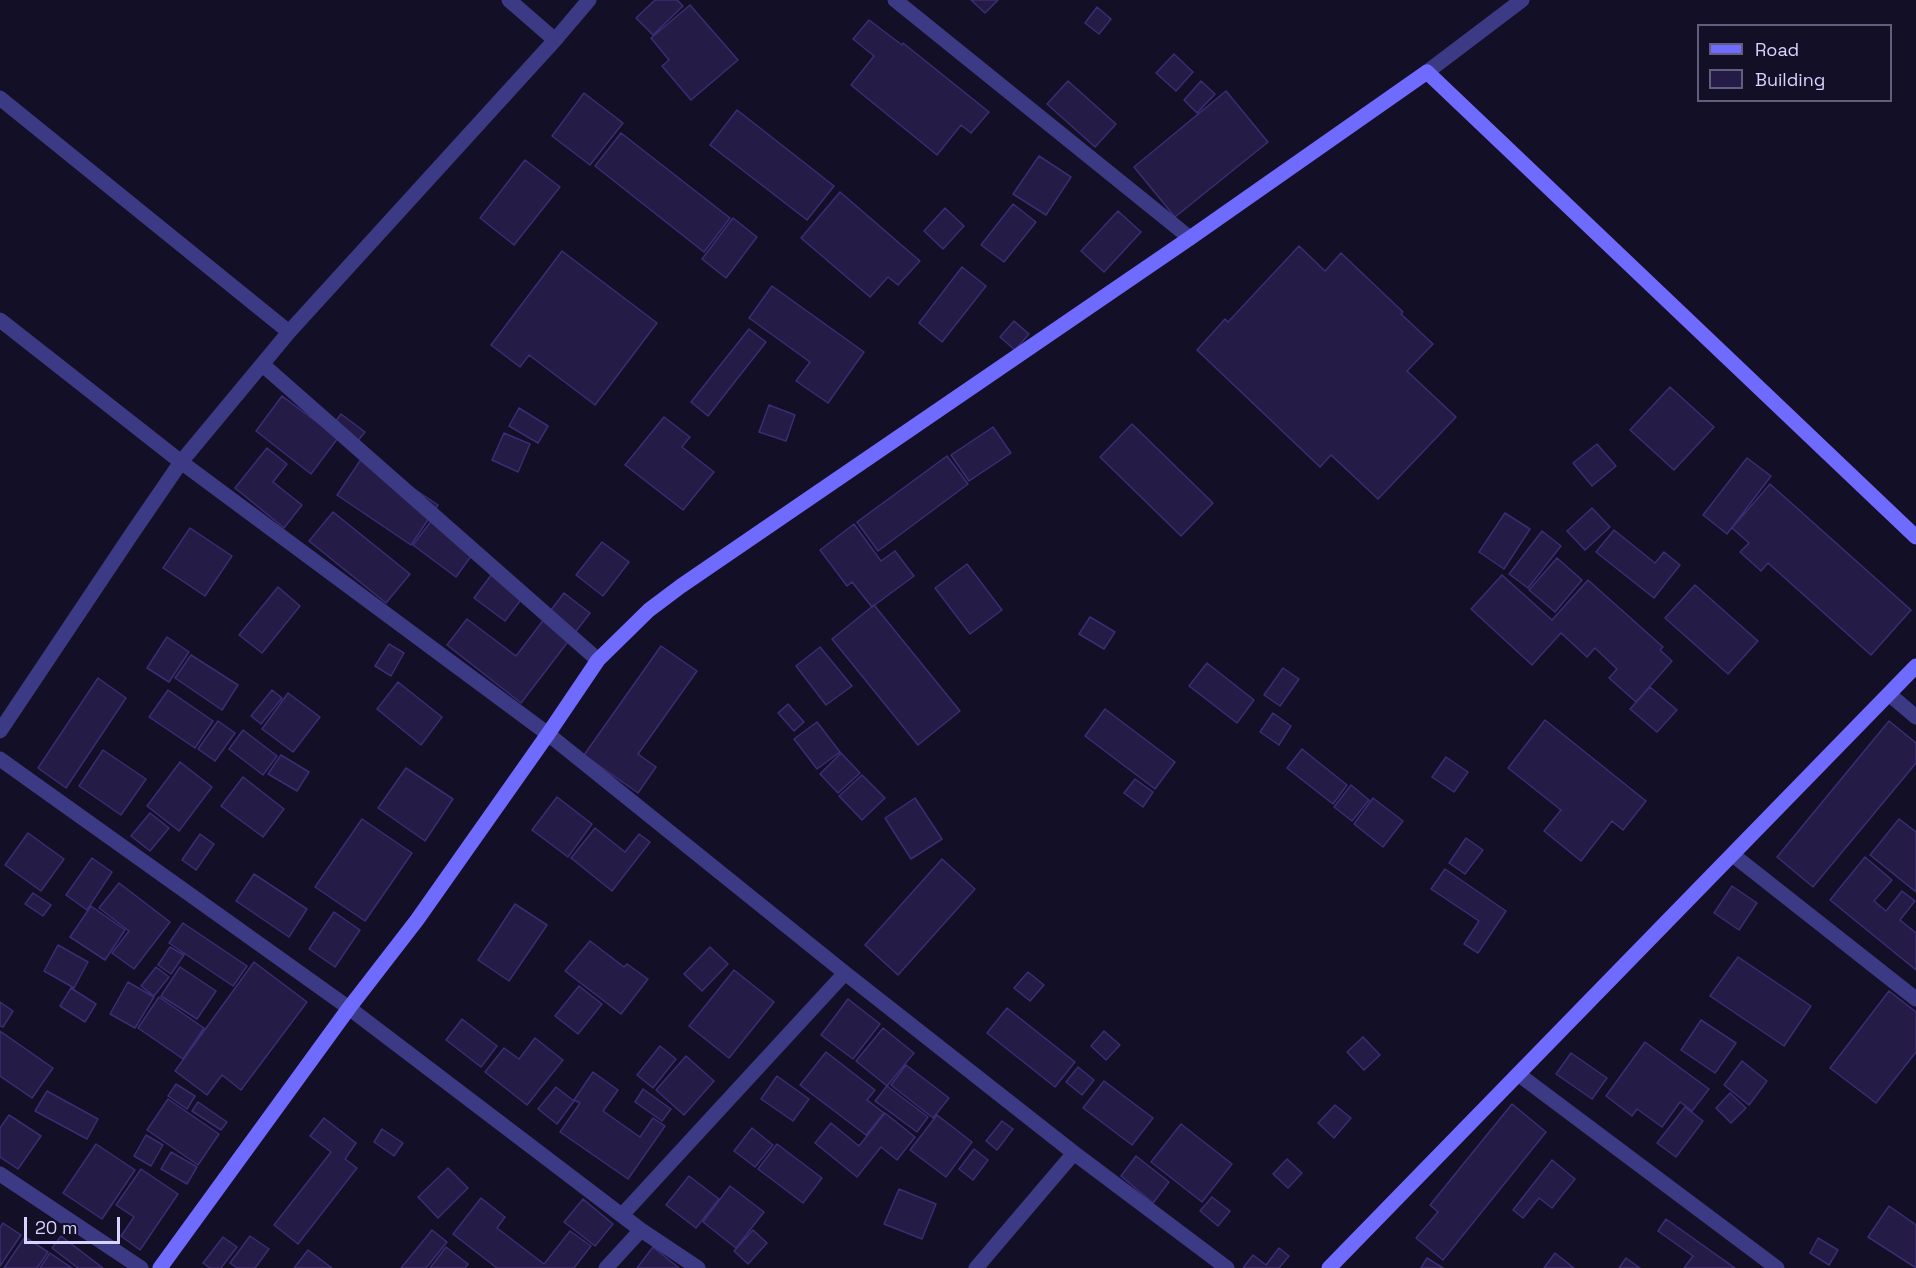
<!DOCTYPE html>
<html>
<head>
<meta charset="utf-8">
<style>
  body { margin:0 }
  #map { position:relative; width:1916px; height:1268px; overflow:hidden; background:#130f26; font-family:"Space Grotesk",sans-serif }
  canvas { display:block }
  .legend { position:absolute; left:1697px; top:24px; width:195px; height:78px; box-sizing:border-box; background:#130f26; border:2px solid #625e7d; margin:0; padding:8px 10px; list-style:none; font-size:18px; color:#d9d4ff }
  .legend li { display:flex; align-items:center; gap:12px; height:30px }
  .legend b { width:30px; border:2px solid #625e7d }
  .scale { position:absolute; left:24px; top:1217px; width:96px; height:27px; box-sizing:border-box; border:3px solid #d9d4ff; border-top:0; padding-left:8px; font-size:18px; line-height:21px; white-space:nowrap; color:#d9d4ff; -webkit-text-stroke:4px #130f26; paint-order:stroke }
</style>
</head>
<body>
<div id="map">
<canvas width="1916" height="1268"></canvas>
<ul class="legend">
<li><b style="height:8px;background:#6f6bff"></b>Road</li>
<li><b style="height:16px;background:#241b47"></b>Building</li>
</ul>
<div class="scale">20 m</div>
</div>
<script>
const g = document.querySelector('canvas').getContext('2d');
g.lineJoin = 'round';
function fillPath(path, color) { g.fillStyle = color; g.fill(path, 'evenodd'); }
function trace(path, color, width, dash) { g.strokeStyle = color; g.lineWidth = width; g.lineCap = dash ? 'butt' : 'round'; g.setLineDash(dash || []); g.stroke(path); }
const building = new Path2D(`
  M655,0H677L683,6L653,35L636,18Z
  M971,0H998L985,13Z
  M690,5L738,60L691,100L662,66L669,60L651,38Z
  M1097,7L1111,19L1099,34L1085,23Z
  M869,20L902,45L903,43L989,112L971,133L961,125L937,155L851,85L874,56L853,39Z
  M1174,54L1193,72L1176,91L1156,73Z
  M1068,81L1116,124L1095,147L1047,104Z
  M1201,81L1215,94L1197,113L1184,100Z
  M1226,91L1268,142L1175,217L1134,167Z
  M584,93L623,123L590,165L552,136Z
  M737,110L834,186L807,220L710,145Z
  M621,133L730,218L704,252L595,166Z
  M1039,156L1071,177L1046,215L1013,194Z
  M525,160L560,187L514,245L480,218Z
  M840,192L920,261L898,285L888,277L870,297L801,238Z
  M1013,204L1036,222L1004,262L981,245Z
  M945,208L964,226L943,249L924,231Z
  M1118,211L1141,232L1104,272L1081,251Z
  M733,218L757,237L726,278L702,259Z
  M1299,246L1325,271L1341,253L1403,312L1401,314L1433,344L1407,371L1456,417L1378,499L1331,455L1320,467L1197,350L1225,319L1228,322Z
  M562,251L657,323L595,405L529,355L520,367L491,345Z
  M962,267L986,286L942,342L919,323Z
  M772,286L864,352L828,403L796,381L810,362L749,318Z
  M1014,321L1029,334L1015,350L1000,337Z
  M749,329L766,342L708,416L691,402Z
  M1670,387L1714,427L1674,470L1630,430Z
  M282,396L338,438L311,474L256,431Z
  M769,405L795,415L786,441L759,432Z
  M519,408L548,426L538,443L509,426Z
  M341,414L365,432L352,448L329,430Z
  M664,417L690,437L682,447L714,472L683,510L625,465Z
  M1132,424L1213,503L1181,536L1100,457Z
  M993,427L1011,453L969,481L951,455Z
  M504,433L530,444L518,472L492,460Z
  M1597,444L1616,466L1592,486L1573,463Z
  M267,448L287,464L273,482L302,505L284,528L235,488Z
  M364,455L438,505L411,545L337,495Z
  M947,456L968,484L878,551L857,522Z
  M1747,458L1771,476L1727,534L1703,515Z
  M1770,484L1911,610L1871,655L1768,563L1761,571L1740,552L1749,543L1732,528Z
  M1592,508L1610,527L1585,550L1567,531Z
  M333,512L410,574L386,603L309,541Z
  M1505,513L1530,529L1504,569L1479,552Z
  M435,516L477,548L456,577L413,545Z
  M854,524L881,561L895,551L914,576L872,607L852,582L847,586L820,550Z
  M190,528L232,556L205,596L163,568Z
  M1614,530L1655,563L1664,552L1680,565L1654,598L1596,552Z
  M1542,531L1561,546L1528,588L1509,574Z
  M602,542L629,562L603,596L576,575Z
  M1557,558L1582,580L1555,612L1529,590Z
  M967,564L1002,610L970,634L935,588Z
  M492,574L523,597L505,621L474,598Z
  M1502,575L1552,620L1588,580L1663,647L1660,650L1672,661L1636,702L1609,678L1617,669L1595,648L1587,657L1561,633L1532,665L1471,609Z
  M1695,585L1758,641L1728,674L1665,618Z
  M278,587L300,606L262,653L239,635Z
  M564,593L590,613L521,703L447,645L467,619L516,656Z
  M874,605L960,711L918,745L832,639Z
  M1090,617L1115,632L1104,649L1079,634Z
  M167,637L189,652L169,682L147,668Z
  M389,644L404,653L391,676L375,666Z
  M661,646L697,671L638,754L656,767L638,793L584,755Z
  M820,647L852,686L826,705L796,666Z
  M191,655L238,685L222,710L175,678Z
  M1207,663L1254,700L1237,723L1189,686Z
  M1283,668L1299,679L1280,706L1264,695Z
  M98,678L126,698L66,788L38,768Z
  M398,682L442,717L421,745L377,709Z
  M1650,687L1677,710L1657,732L1630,709Z
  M168,690L213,721L195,748L149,717Z
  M272,690L282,698L261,724L251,716Z
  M288,693L320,717L293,752L262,729Z
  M788,704L804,722L794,731L778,713Z
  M1105,709L1175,762L1155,789L1085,736Z
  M1273,713L1291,726L1279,745L1260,732Z
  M1545,720L1646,801L1623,830L1612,821L1581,861L1544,831L1561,810L1508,768Z
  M218,721L235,733L215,761L198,749Z
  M1889,721L1916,743V763L1813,887L1777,857Z
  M817,722L840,752L817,769L794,739Z
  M243,730L277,756L263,775L229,749Z
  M1302,749L1347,785L1333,804L1287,768Z
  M103,750L146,779L121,815L79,786Z
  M841,753L860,773L838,793L820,774Z
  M281,755L309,772L297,791L268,774Z
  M1446,757L1468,772L1454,792L1432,777Z
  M180,762L212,787L179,831L147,806Z
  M406,768L453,799L425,841L378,808Z
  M862,775L885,798L862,820L839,796Z
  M243,777L284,809L263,837L221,806Z
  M1135,779L1153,792L1143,807L1124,793Z
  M1351,785L1369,800L1352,821L1334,807Z
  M557,797L592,824L568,857L532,830Z
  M915,798L942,839L911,859L885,818Z
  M1373,798L1403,821L1383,847L1354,824Z
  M150,813L169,828L150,851L131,836Z
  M362,819L412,853L365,921L315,887Z
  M1899,819L1916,832V892L1870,855Z
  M595,828L625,852L639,834L650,842L612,891L571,858Z
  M28,833L64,859L41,891L5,865Z
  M200,834L214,844L196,870L182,860Z
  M1466,838L1483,850L1465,874L1449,863Z
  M1865,857L1892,880L1874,901L1886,911L1902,891L1915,901L1900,920L1916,933V970L1830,900Z
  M92,858L112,872L87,910L66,895Z
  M942,859L975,889L898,975L865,945Z
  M1445,869L1506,911L1478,953L1464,944L1479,921L1431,889Z
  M254,874L307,909L289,937L236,901Z
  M119,883L170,922L134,969L112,953L129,931L99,908Z
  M1732,886L1757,903L1739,930L1714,913Z
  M33,893L51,905L43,916L25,904Z
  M515,904L547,925L509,981L478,960Z
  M91,906L125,930L105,960L70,937Z
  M334,912L360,930L335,967L309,949Z
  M183,923L247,966L233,986L169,943Z
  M590,941L624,967L627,964L648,979L621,1014L565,971Z
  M58,945L88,962L74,988L44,971Z
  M170,947L184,955L171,974L158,965Z
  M710,947L728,964L702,991L684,974Z
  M1738,957L1811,1006L1784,1046L1710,996Z
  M254,962L307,1002L241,1090L222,1075L207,1095L175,1071Z
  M156,967L169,977L154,996L141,986Z
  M180,967L216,991L197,1019L161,996Z
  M734,970L774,1002L729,1058L689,1026Z
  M1028,972L1044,985L1030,1001L1014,988Z
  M128,982L154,997L135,1028L110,1014Z
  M579,986L602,1004L578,1034L555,1016Z
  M71,988L96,1004L85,1022L60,1006Z
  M1889,991L1916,1012V1052L1876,1103L1830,1068Z
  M159,997L204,1028L183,1059L138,1028Z
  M848,999L880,1024L853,1059L821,1035Z
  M0,1002L13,1011L3,1027L0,1026Z
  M1007,1008L1075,1062L1055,1087L987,1033Z
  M462,1019L497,1046L481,1067L446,1040Z
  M1701,1020L1736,1043L1715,1073L1681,1050Z
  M883,1028L914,1053L887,1086L856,1061Z
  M0,1031L53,1068L32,1098L0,1076Z
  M1104,1031L1120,1045L1106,1060L1091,1046Z
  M1363,1037L1380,1055L1364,1070L1347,1052Z
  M535,1038L563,1060L527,1105L485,1072L504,1048L519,1059Z
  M1645,1042L1709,1089L1692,1111L1680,1102L1662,1127L1637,1109L1632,1116L1606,1096Z
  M660,1046L676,1059L653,1088L637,1075Z
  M826,1052L875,1090L867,1100L884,1113L866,1135L800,1085Z
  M1571,1053L1607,1078L1592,1099L1556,1074Z
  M686,1056L714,1081L684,1115L656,1090Z
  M1742,1061L1767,1081L1749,1105L1724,1085Z
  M906,1065L949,1098L933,1118L891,1085Z
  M1078,1067L1094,1080L1082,1095L1066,1082Z
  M593,1072L618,1090L603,1111L640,1137L653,1118L665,1126L628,1179L560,1132L580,1103L574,1100Z
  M777,1076L809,1099L793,1121L761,1099Z
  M1104,1081L1153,1118L1132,1145L1083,1108Z
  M176,1084L195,1096L187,1109L168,1096Z
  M887,1086L928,1117L917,1132L875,1101Z
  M556,1087L574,1101L557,1124L538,1109Z
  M643,1089L671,1109L662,1121L635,1102Z
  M47,1091L98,1119L87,1139L35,1111Z
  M1730,1093L1746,1108L1731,1123L1716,1108Z
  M168,1099L219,1134L198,1165L147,1130Z
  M198,1102L227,1122L221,1130L192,1111Z
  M1512,1104L1546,1132L1443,1260L1416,1238L1438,1212L1430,1205Z
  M1335,1105L1351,1118L1334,1138L1318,1123Z
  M1685,1107L1703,1121L1676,1157L1657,1143Z
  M885,1113L915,1137L897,1160L881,1147L857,1177L815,1143L831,1123L859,1146Z
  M9,1115L41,1136L18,1169L0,1157V1128Z
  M937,1115L972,1142L946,1177L910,1150Z
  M324,1118L356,1143L345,1159L357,1168L298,1244L274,1225L331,1152L310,1136Z
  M1002,1121L1013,1129L997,1150L986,1141Z
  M1181,1124L1232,1164L1202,1202L1151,1162Z
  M752,1128L773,1145L755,1167L734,1151Z
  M382,1129L403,1143L394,1156L374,1142Z
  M146,1135L163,1145L151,1166L134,1156Z
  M96,1144L135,1170L102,1219L63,1193Z
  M777,1144L822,1178L803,1203L758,1169Z
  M974,1149L988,1160L973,1180L959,1169Z
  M171,1152L197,1167L187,1184L161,1169Z
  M1136,1156L1169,1182L1153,1203L1121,1176Z
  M1287,1159L1302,1173L1288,1188L1273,1174Z
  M1552,1160L1575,1179L1552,1208L1539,1198L1523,1218L1513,1210Z
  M448,1168L468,1188L438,1218L418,1197Z
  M141,1169L178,1194L140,1250L121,1236L134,1217L116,1205Z
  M689,1176L719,1199L696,1228L666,1205Z
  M730,1186L764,1212L736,1248L703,1222Z
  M899,1189L936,1204L922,1239L884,1224Z
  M1212,1197L1230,1211L1218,1226L1200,1211Z
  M481,1198L505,1217L497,1228L544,1264L570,1231L591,1246L574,1268H497L453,1234Z
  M583,1199L613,1224L595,1246L564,1222Z
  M1889,1206L1916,1225V1268L1868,1237Z
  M1666,1219L1735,1268H1684L1693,1256L1658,1231Z
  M3,1223L21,1235L0,1266V1228Z
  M432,1230L447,1242L426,1268H401Z
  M753,1230L767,1243L748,1264L734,1251Z
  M61,1236L103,1268H78L52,1248Z
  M250,1236L269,1249L255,1268H237L230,1263Z
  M25,1237L48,1252L37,1268H4Z
  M223,1237L237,1247L221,1268H210L203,1263Z
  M1818,1238L1838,1250L1829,1265L1810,1253Z
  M446,1247L468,1264L465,1268H430Z
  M653,1247L679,1268H637Z
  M1279,1248L1289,1256L1279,1268H1243L1253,1255L1266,1265Z
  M308,1250L332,1268H294Z
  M50,1253L72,1268H40Z
  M1555,1253L1574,1268H1544Z
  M1427,1258L1443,1268H1421Z
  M1626,1258L1640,1268H1619Z`);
fillPath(building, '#241b47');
trace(building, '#3b2d73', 1.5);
trace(new Path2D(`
  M509,0L555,40
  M895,0L1190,238
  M1427,72L1522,0
  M0,98L289,332
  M0,320L181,462L548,734L845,973L1074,1153L1227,1268
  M263,365L598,660
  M1889,694L1916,717
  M0,731L131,535L181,462L289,332L555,40L589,0
  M0,759L349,1008L641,1230L698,1268
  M1733,855L1916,999
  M1518,1074L1777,1268
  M0,1174L141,1268
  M622,1215L845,973
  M606,1268L641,1230
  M976,1268L1074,1153`), '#3d3a85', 15);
trace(new Path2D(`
  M160,1268L349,1008L417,920L548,734L598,660L649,610L681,586L1190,238L1427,72L1916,537
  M1329,1268L1916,666`), '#6f6bff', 15);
</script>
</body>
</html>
